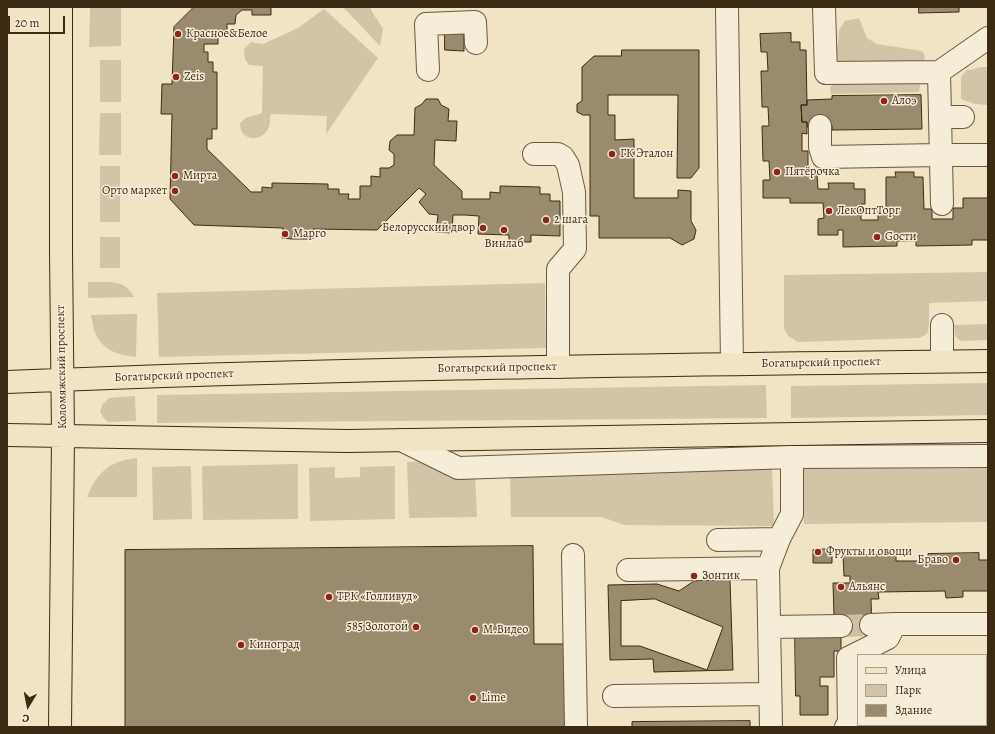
<!DOCTYPE html>
<html>
<head>
<meta charset="utf-8">
<style>
  body { margin:0 }
  #map { position:relative; width:995px; height:734px; overflow:hidden; background:#f1e4c4; font-family:Alegreya,serif }
  canvas { display:block }
  .frame { position:absolute; inset:0; border:8px solid #3c2a13; pointer-events:none }
  .legend { position:absolute; left:857px; top:654px; width:130px; height:72px; box-sizing:border-box; background:#f6edd9; border:1px solid #ac9f8a; margin:0; padding:5px 7px; list-style:none; font-size:12px; color:#3c2a13 }
  .legend li { display:flex; align-items:center; gap:8px; height:20px }
  .legend b { width:20px; border:1px solid #ac9f8a }
  .north { position:absolute; left:8px; top:686px; width:40px; height:40px; -webkit-text-stroke:3px #f6edd9; paint-order:stroke; rotate:190deg; font-size:11px; font-weight:700; line-height:16px; text-align:center; color:#3c2a13 }
  .north::after { content:''; display:block; margin:auto; width:14px; height:18px; background:#3c2a13; clip-path:polygon(50% 0,100% 100%,50% 72%,0 100%) }
  .scale { position:absolute; left:8px; top:16px; width:57px; height:18px; box-sizing:border-box; border:2px solid #3c2a13; border-top:0; padding-left:5px; font-size:12px; line-height:14px; white-space:nowrap; color:#3c2a13; -webkit-text-stroke:3px #f6edd9; paint-order:stroke }
</style>
</head>
<body>
<div id="map">
<canvas width="995" height="734"></canvas>
<div class="frame"></div>
<ul class="legend">
<li><b style="height:5px;background:#f1e4c4"></b>Улица</li>
<li><b style="height:11px;background:#d2c4a6"></b>Парк</li>
<li><b style="height:11px;background:#9a8b6f"></b>Здание</li>
</ul>
<div class="north">С</div>
<div class="scale">20 m</div>
</div>
<script>
const g = document.querySelector('canvas').getContext('2d');
g.lineJoin = 'round';
function fillPath(path, color) { g.fillStyle = color; g.fill(path, 'evenodd'); }
function trace(path, color, width, dash) { g.strokeStyle = color; g.lineWidth = width; g.lineCap = dash ? 'butt' : 'round'; g.setLineDash(dash || []); g.stroke(path); }
function write(font, color, halo, rows, align = 'center') {
  g.font = font + ' Alegreya,serif'; g.lineWidth = 3; g.setLineDash([]); g.textBaseline = 'middle'; g.strokeStyle = halo; g.fillStyle = color; for (const [text, x, y, turn = 0] of rows) {
    g.save(); g.translate(x, y); g.rotate((+turn || 0) * Math.PI / 180); g.textAlign = isNaN(turn) ? turn : align; if (halo) g.strokeText(text, 0, 0); g.fillText(text, 0, 0); g.restore();
  }
}
fillPath(new Path2D(`
  M90,7H121V46L89,47Z
  M343,7H371V10L383,29L380,46Z
  M324,9L378,58L326,134L327,116L271,114C270,118 270,124 269,127C262,143 240,142 240,123L246,118L262,113L263,66L249,65L245,59L244,49L251,42L263,44L298,28Z
  M859,18L867,38L877,44L922,51L925,56L919,92L831,94L830,87L842,77V67L833,54L838,45L839,30L845,21Z
  M100,60H121V102H100Z
  M981,67H988V105L975,104L961,99V77L966,71Z
  M100,113H121V155H99Z
  M100,166H120V222H100Z
  M100,237H120V268H100Z
  M988,272V301L929,303V326L927,334L919,338L798,342L788,336L784,329V275Z
  M88,282C106,283 125,278 134,297L88,298Z
  M545,283L546,348L159,357L157,293Z
  M137,314L136,357C107,354 95,344 91,315Z
  M988,324V340L961,341L955,336L954,325Z
  M988,383V415L791,418V386Z
  M766,385L767,418L157,423V395Z
  M135,396L136,421L108,422L103,417L100,411L103,404L109,398Z
  M137,458V497H87C97,472 110,461 137,458Z
  M988,459V522L804,524L801,462Z
  M434,461L475,473L477,517L409,518L407,462Z
  M298,464V519L203,520L202,466Z
  M191,466L192,519L153,520L152,467Z
  M395,466V519L310,521L309,468L335,467V478L360,477V467Z
  M772,466L774,526L624,525L602,517H511L510,471Z`), '#d2c4a6');
const building = new Path2D(`
  M194,7H271V15H252V10H242L236,15L235,24H227V33H218V44H204V52H208V62H213V72H217V129H212V139H207V149L251,192H262V187L272,188V183L328,184V189H339V194H349L348,199H360V186H371V176L380,177V168H389L394,165V154L389,150L390,141L397,135H414L415,108L422,104L426,99H438L441,105L449,109L448,121H457L456,141L435,140L434,165L462,191V199H490V192L500,193V186L540,187V194H550V201H560V236L531,235V242H509V235L478,234L479,216L465,215H453L452,233L436,232L438,215L429,214L419,202L426,194L419,188L377,230L313,229V239H292L282,238L283,228L194,225L170,199L172,114H161L162,84H172L174,27Z
  M919,7H959V12L919,13Z
  M445,32L464,33V51L445,50Z
  M791,33V42H800V50H806L807,105H801L802,122H807V134L802,133V151H808V174H817L818,189H829L828,183H854V189H865V204H861V220H878V209H886V177H896L895,172H914V177H923L924,209H932V219H953V208H963V198H988V240H972V245L916,246V241H897V246L843,247V230H838V235H818V219L824,218L823,203H790V198H763V180H770L769,161H763L762,126H769L768,107H762L761,71H768L767,52H761L760,34Z
  M622,50H699V168L691,178H677L678,95H608V115H615V140L634,139V198H678V190L691,191V221L696,230L694,239L682,245L670,238H599V216H590V115H583L577,112V104L582,101V67L594,56H621Z
  M921,95L922,129L832,130V126L807,127V122H802L801,105H807V100L832,99V96Z
  M533,546L534,644H565V727H125V550Z
  M832,549V563H813V550Z
  M979,553V560H988V591H963V597L946,598L945,591L878,592L879,599H871L872,633L847,634L834,616L833,583H850V576H844L843,555L896,554V561H928V554Z
  M730,580L733,670L654,672L653,659L610,660L608,585L657,584L679,591L694,581Z
  M655,599L723,627L707,670L640,646H621V601Z
  M795,634H841V651H834V677H820V686H828V715H800V696H796Z
  M750,721V727H632V722Z`);
fillPath(building, '#9a8b6f');
trace(building, '#3c2a13', 1);
trace(new Path2D(`
  M841,626L871,625`), '#cdbfa1', 22, [22, 11]);
const minor = new Path2D(`
  M727,7L732,364
  M824,7L826,73L939,72L942,204
  M428,70L426,24L475,22L476,43
  M939,72L988,38
  M940,117H963
  M820,126V147L823,157L940,155H988
  M534,154H558L563,157L568,165L574,192L575,249L558,269V367
  M942,325V361
  M401,440L458,468L792,457L988,456
  M718,540L779,539
  M573,555L576,727
  M628,570L768,568
  M871,625L895,624
  M769,627L841,626
  M614,696L770,694
  M771,727L768,568L779,539L792,514V457
  M846,727L849,723L848,658L888,638L895,624H988`);
const major = new Path2D(`
  M7,382C334,368 661,365 988,361
  M7,435L347,441L988,431
  M60,727L63,436L61,252V7`);
trace(minor, '#69583f', 24);
trace(major, '#3c2a13', 24);
trace(minor, '#f6edd9', 22);
trace(major, '#f1e4c4', 22);
for (const [x, y, r, color] of [
  [178,34,4,"#8f2418"],
  [176,77,4,"#8f2418"],
  [884,101,4,"#8f2418"],
  [612,154,4,"#8f2418"],
  [777,172,4,"#8f2418"],
  [175,176,4,"#8f2418"],
  [175,191,4,"#8f2418"],
  [829,211,4,"#8f2418"],
  [546,220,4,"#8f2418"],
  [483,228,4,"#8f2418"],
  [504,230,4,"#8f2418"],
  [285,234,4,"#8f2418"],
  [877,237,4,"#8f2418"],
  [818,552,4,"#8f2418"],
  [956,560,4,"#8f2418"],
  [694,576,4,"#8f2418"],
  [841,587,4,"#8f2418"],
  [329,597,4,"#8f2418"],
  [416,627,4,"#8f2418"],
  [475,630,4,"#8f2418"],
  [241,645,4,"#8f2418"],
  [473,698,4,"#8f2418"]
]) { const dot = new Path2D(); dot.arc(x, y, r, 0, 2 * Math.PI); g.fillStyle = color; g.fill(dot); trace(dot, '#f6edd9', 1.5); }
write('12px', '#3c2a13', '#f6edd9', [
  ["Красное&Белое",186,34],
  ["Zeis",184,77],
  ["Алоэ",892,101],
  ["ГК Эталон",620,154],
  ["Пятёрочка",785,172],
  ["Мирта",183,176],
  ["Орто маркет",167,191,"right"],
  ["ЛекОптТорг",837,211],
  ["2 шага",554,220],
  ["Белорусский двор",475,228,"right"],
  ["Марго",293,234],
  ["Gости",885,237],
  ["Винлаб",504,244,"center"],
  ["Фрукты и овощи",826,552],
  ["Браво",948,560,"right"],
  ["Зонтик",702,576],
  ["Альянс",849,587],
  ["ТРК «Голливуд»",337,597],
  ["585 Золотой",408,627,"right"],
  ["М.Видео",483,630],
  ["Киноград",249,645],
  ["Lime",481,698]
], 'left');
write('12px', '#3c2a13', '#f6edd9', [
  ["Богатырский проспект",821,363,-1],
  ["Коломяжский проспект",62,367,-91],
  ["Богатырский проспект",497,368,-1],
  ["Богатырский проспект",174,376,-2]
]);
</script>
</body>
</html>
